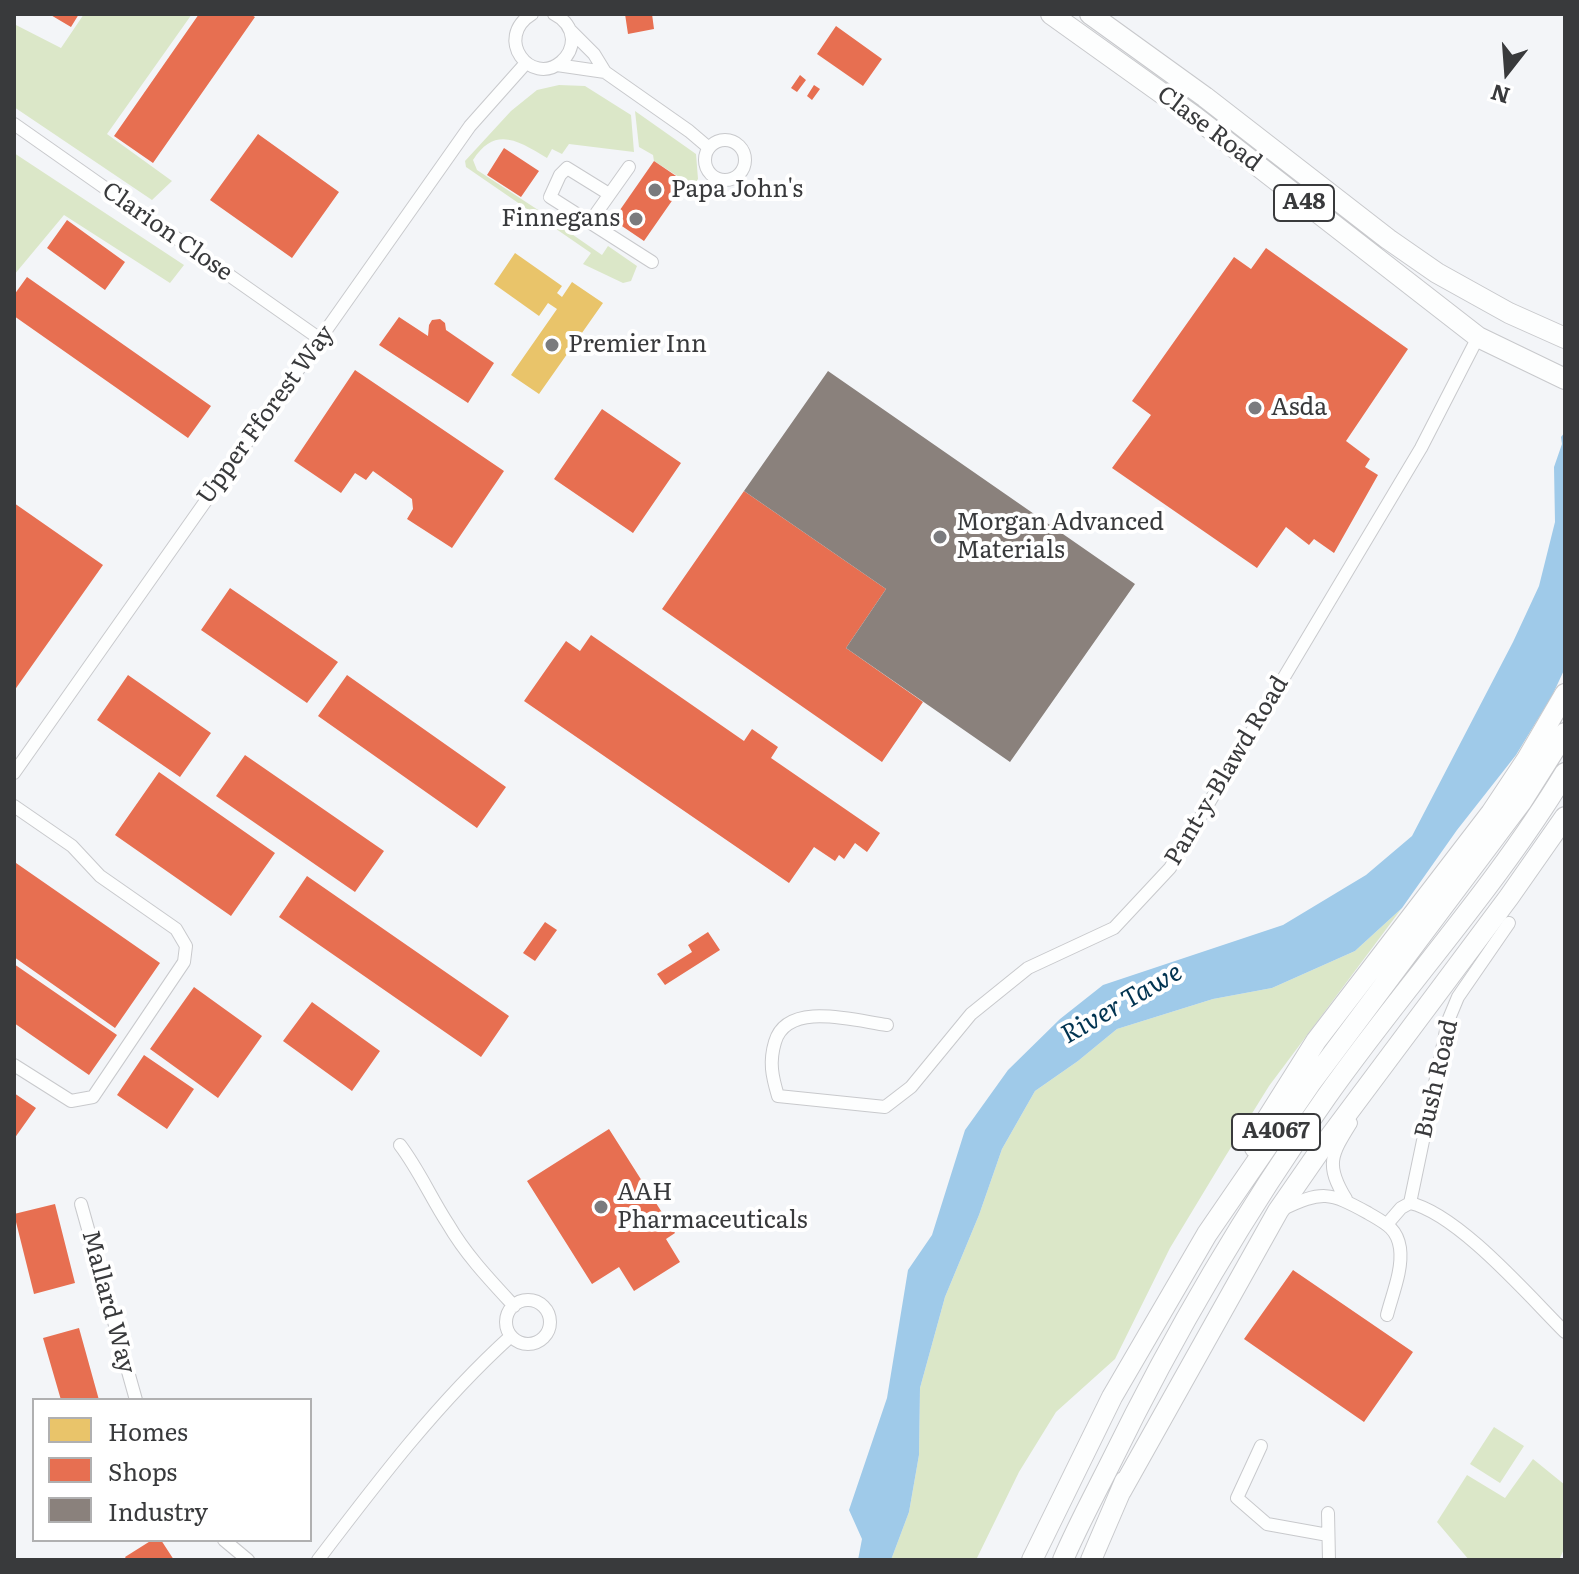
<!DOCTYPE html>
<html>
<head>
<meta charset="utf-8">
<style>
  body { margin:0 }
  #map { position:relative; width:1579px; height:1574px; overflow:hidden; background:#f3f5f8; font-family:Literata,serif }
  canvas { display:block }
  .frame { position:absolute; inset:0; border:16px solid #393a3c; pointer-events:none }
  .legend { position:absolute; left:32px; top:1398px; width:280px; height:144px; box-sizing:border-box; background:#fff; border:2px solid #b0b0b1; margin:0; padding:10px 14px; list-style:none; font-size:24px; color:#393a3c }
  .legend li { display:flex; align-items:center; gap:16px; height:40px }
  .legend b { width:40px; border:2px solid #b0b0b1 }
  .north { position:absolute; left:1467px; top:32px; width:80px; height:80px; -webkit-text-stroke:6px #fff; paint-order:stroke; rotate:197deg; font-size:22px; font-weight:700; line-height:32px; text-align:center; color:#393a3c }
  .north::after { content:''; display:block; margin:auto; width:28px; height:36px; background:#393a3c; clip-path:polygon(50% 0,100% 100%,50% 72%,0 100%) }
</style>
</head>
<body>
<div id="map">
<canvas width="1579" height="1574"></canvas>
<div class="frame"></div>
<ul class="legend">
<li><b style="height:22px;background:#e9c46a"></b>Homes</li>
<li><b style="height:22px;background:#e76f51"></b>Shops</li>
<li><b style="height:22px;background:#8a817c"></b>Industry</li>
</ul>
<div class="north">N</div>
</div>
<script>
const g = document.querySelector('canvas').getContext('2d');
g.lineJoin = 'round';
function fillPath(path, color) { g.fillStyle = color; g.fill(path, 'evenodd'); }
function trace(path, color, width, dash) { g.strokeStyle = color; g.lineWidth = width; g.lineCap = dash ? 'butt' : 'round'; g.setLineDash(dash || []); g.stroke(path); }
function write(font, color, halo, rows, align = 'center') {
  g.font = font + ' Literata,serif'; g.lineWidth = 8; g.setLineDash([]); g.textBaseline = 'middle'; g.strokeStyle = halo; g.fillStyle = color; for (const [text, x, y, turn = 0] of rows) {
    g.save(); g.translate(x, y); g.rotate((+turn || 0) * Math.PI / 180); g.textAlign = isNaN(turn) ? turn : align; if (halo) g.strokeText(text, 0, 0); g.fillText(text, 0, 0); g.restore();
  }
}
fillPath(new Path2D(`
  M84,14H192L107,134L172,181L152,200L14,107V24L61,48Z
  M559,85L585,86L631,115L634,152L569,144L562,154L552,149L547,158C519,141 495,125 473,160L477,170L555,221L565,219L571,222L566,230L602,255L608,246L637,266L631,281L623,283L583,264L591,253L466,167L465,161L511,111L537,90Z
  M635,111L696,154L698,179L693,186L654,161L653,155L639,147Z
  M14,153L184,265L170,283L64,215L14,275Z
  M1402,908L1269,1086L1225,1157L1170,1248L1115,1359L1056,1412L1019,1472L976,1560H891L909,1512L919,1455L920,1388L945,1297L979,1215L1002,1149L1035,1091L1078,1061L1117,1029L1213,999L1272,988L1355,951Z
  M1494,1427L1524,1446L1500,1483L1470,1464Z
  M1533,1459L1565,1485V1547L1559,1560H1469L1437,1522L1467,1475L1505,1498Z`), '#dbe7c8');
fillPath(new Path2D(`
  M1565,432V668L1552,696L1516,755L1457,830L1402,908L1355,951L1272,988L1213,999L1117,1029L1078,1061L1035,1091L1002,1149L979,1215L945,1297L920,1388L919,1455L909,1512L891,1560H858L862,1539L849,1510L887,1398L908,1270L932,1235L965,1130L1008,1070L1060,1019L1103,985L1283,925L1366,875L1412,836L1513,642L1539,586L1555,522L1554,467L1562,444L1561,437Z`), '#9fcae9');
fillPath(new Path2D(`
  M515,253L562,286L557,293L562,297L572,282L603,303L539,394L511,375L557,309L548,303L539,316L494,284Z`), '#e9c46a');
fillPath(new Path2D(`
  M49,14H79L71,27Z
  M199,14H250L255,17L153,163L114,136Z
  M625,14H652L654,29L628,34Z
  M836,26L882,59L863,86L817,54Z
  M800,75L806,80L797,92L791,88Z
  M814,85L820,89L812,100L807,96Z
  M258,134L339,192L292,258L210,200Z
  M504,148L539,171L521,197L487,175Z
  M654,161L685,182L644,241L613,220Z
  M67,220L125,262L105,290L47,248Z
  M1266,248L1408,349L1346,441L1370,459L1365,467L1378,475L1334,553L1314,539L1309,545L1286,527L1257,568L1112,468L1151,415L1132,401L1234,257L1251,269Z
  M27,277L211,406L188,438L14,316V295Z
  M399,317L428,336L429,325L432,320L440,319L445,323L446,330L494,363L468,403L379,345Z
  M355,370L504,471L452,548L407,519L413,509L412,499L373,471L366,480L355,473L341,493L294,461Z
  M602,409L681,463L633,533L554,479Z
  M744,491L886,589L846,648L923,702L882,762L662,609Z
  M14,503L103,565L14,691Z
  M230,588L338,662L307,703L201,630Z
  M591,635L744,741L752,729L778,747L771,758L880,833L867,852L855,843L844,859L839,855L835,861L814,847L789,883L524,701L566,641L580,651Z
  M128,675L211,733L180,777L97,720Z
  M347,675L506,787L477,828L318,716Z
  M245,755L384,851L355,892L216,796Z
  M159,772L275,853L231,916L115,835Z
  M16,863L160,963L115,1028L14,957Z
  M307,876L509,1016L481,1057L279,917Z
  M545,922L557,930L535,961L523,953Z
  M708,932L720,950L665,985L657,974L692,952L688,945Z
  M14,964L117,1035L89,1075L14,1023Z
  M194,987L262,1036L218,1098L150,1049Z
  M312,1002L380,1051L352,1091L283,1041Z
  M144,1055L194,1089L167,1129L117,1095Z
  M14,1093L36,1108L14,1139Z
  M609,1129L675,1233L666,1239L680,1262L634,1291L619,1267L592,1284L527,1181Z
  M55,1204L75,1283L34,1294L14,1214Z
  M1293,1270L1413,1352L1364,1422L1244,1339Z
  M79,1328L99,1400H61L43,1338Z
  M152,1540H161L174,1560H127L125,1557Z`), '#e76f51');
fillPath(new Path2D(`
  M828,371L1135,584L1010,762L846,648L886,589L744,491Z`), '#8a817c');
const minor = new Path2D(`
  M532,14C493,38 531,87 561,62C568,56 572,48 572,39C571,27 564,19 554,14
  M570,30L594,54L605,72L689,131L709,148
  M557,65L605,72
  M14,124L320,339
  M705 160a20 20 0 1 1 40 0a20 20 0 1 1-40 0Z
  M609,194L567,168L560,175L550,197L652,262
  M590,222L629,167
  M14,773L470,126L526,63
  M14,806L72,846L100,876L176,929L186,946L184,962L93,1097L71,1101L14,1065
  M887,1025C856,1021 787,1000 775,1042C769,1062 772,1076 778,1096L885,1107L911,1087L971,1014L1028,968L1114,928L1170,868L1421,448L1478,337
  M400,1145C419,1170 431,1198 448,1224C466,1255 490,1280 514,1306
  M1346,1199C1325,1165 1331,1155 1351,1123
  M1410,1203L1448,1021L1458,997L1509,923
  M81,1204L136,1400
  M1281,1210C1322,1190 1330,1192 1368,1213C1385,1223 1397,1228 1400,1248C1403,1270 1392,1295 1387,1315
  M1388,1223L1401,1208L1410,1203C1458,1214 1528,1295 1565,1332
  M506 1322a22 22 0 1 1 44 0a22 22 0 1 1-44 0Z
  M1261,1446L1237,1498L1267,1524L1328,1535
  M1328,1513L1329,1560
  M224,1540L248,1560
  M318,1560C378,1481 438,1402 511,1336`);
const primary = new Path2D(`
  M1051,14L1195,117L1478,337L1565,379
  M1090,14L1205,97L1388,239L1437,273L1509,313L1565,338
  M1255,1148L1265,1122L1316,1041L1491,813L1527,759L1565,694
  M1121,1491L1278,1211L1323,1146L1509,897L1565,817
  M1032,1560L1112,1397L1207,1234L1310,1084L1522,801L1565,733
  M1063,1560C1077,1527 1095,1494 1111,1462C1173,1335 1245,1212 1327,1096C1404,987 1496,887 1565,773
  M1091,1560L1125,1481`);
trace(minor, '#c8c9cc', 14);
trace(primary, '#c8c9cc', 22);
trace(minor, '#fdfefe', 12);
trace(primary, '#fdfefe', 20);
for (const [x, y, r, color] of [
  [655,190,8,"#7a7b7e"],
  [636,219,8,"#7a7b7e"],
  [552,345,8,"#7a7b7e"],
  [1255,408,8,"#7a7b7e"],
  [940,537,8,"#7a7b7e"],
  [601,1207,8,"#7a7b7e"]
]) { const dot = new Path2D(); dot.arc(x, y, r, 0, 2 * Math.PI); g.fillStyle = color; g.fill(dot); trace(dot, '#fff', 3); }
for (const [x, y, w] of [
  [1304,203,60],
  [1276,1132,88]
]) { const box = new Path2D(); box.roundRect(x - w / 2, y - 18, w, 36, 6); g.fillStyle = '#fff'; g.fill(box); trace(box, '#393a3c', 2); }
write('bold 22px', '#393a3c', null, [
  ["A48",1304,203],
  ["A4067",1276,1132]
]);
write('24px', '#393a3c', '#fff', [
  ["Clase Road",1209,129,37],
  ["Clarion Close",167,232,35],
  ["Upper Fforest Way",266,415,-54],
  ["Pant-y-Blawd Road",1227,771,-59],
  ["Bush Road",1437,1079,-77],
  ["Mallard Way",108,1302,75]
]);
write('24px', '#393a3c', '#fff', [
  ["Papa John's",671,190],
  ["Finnegans",620,219,"right"],
  ["Premier Inn",568,345],
  ["Asda",1271,408],
  ["Morgan Advanced",956,523],
  ["Materials",956,551],
  ["AAH",617,1193],
  ["Pharmaceuticals",617,1221]
], 'left');
write('italic 26px', '#003350', '#fff', [
  ["River Tawe",1122,1004,-30]
]);
</script>
</body>
</html>
